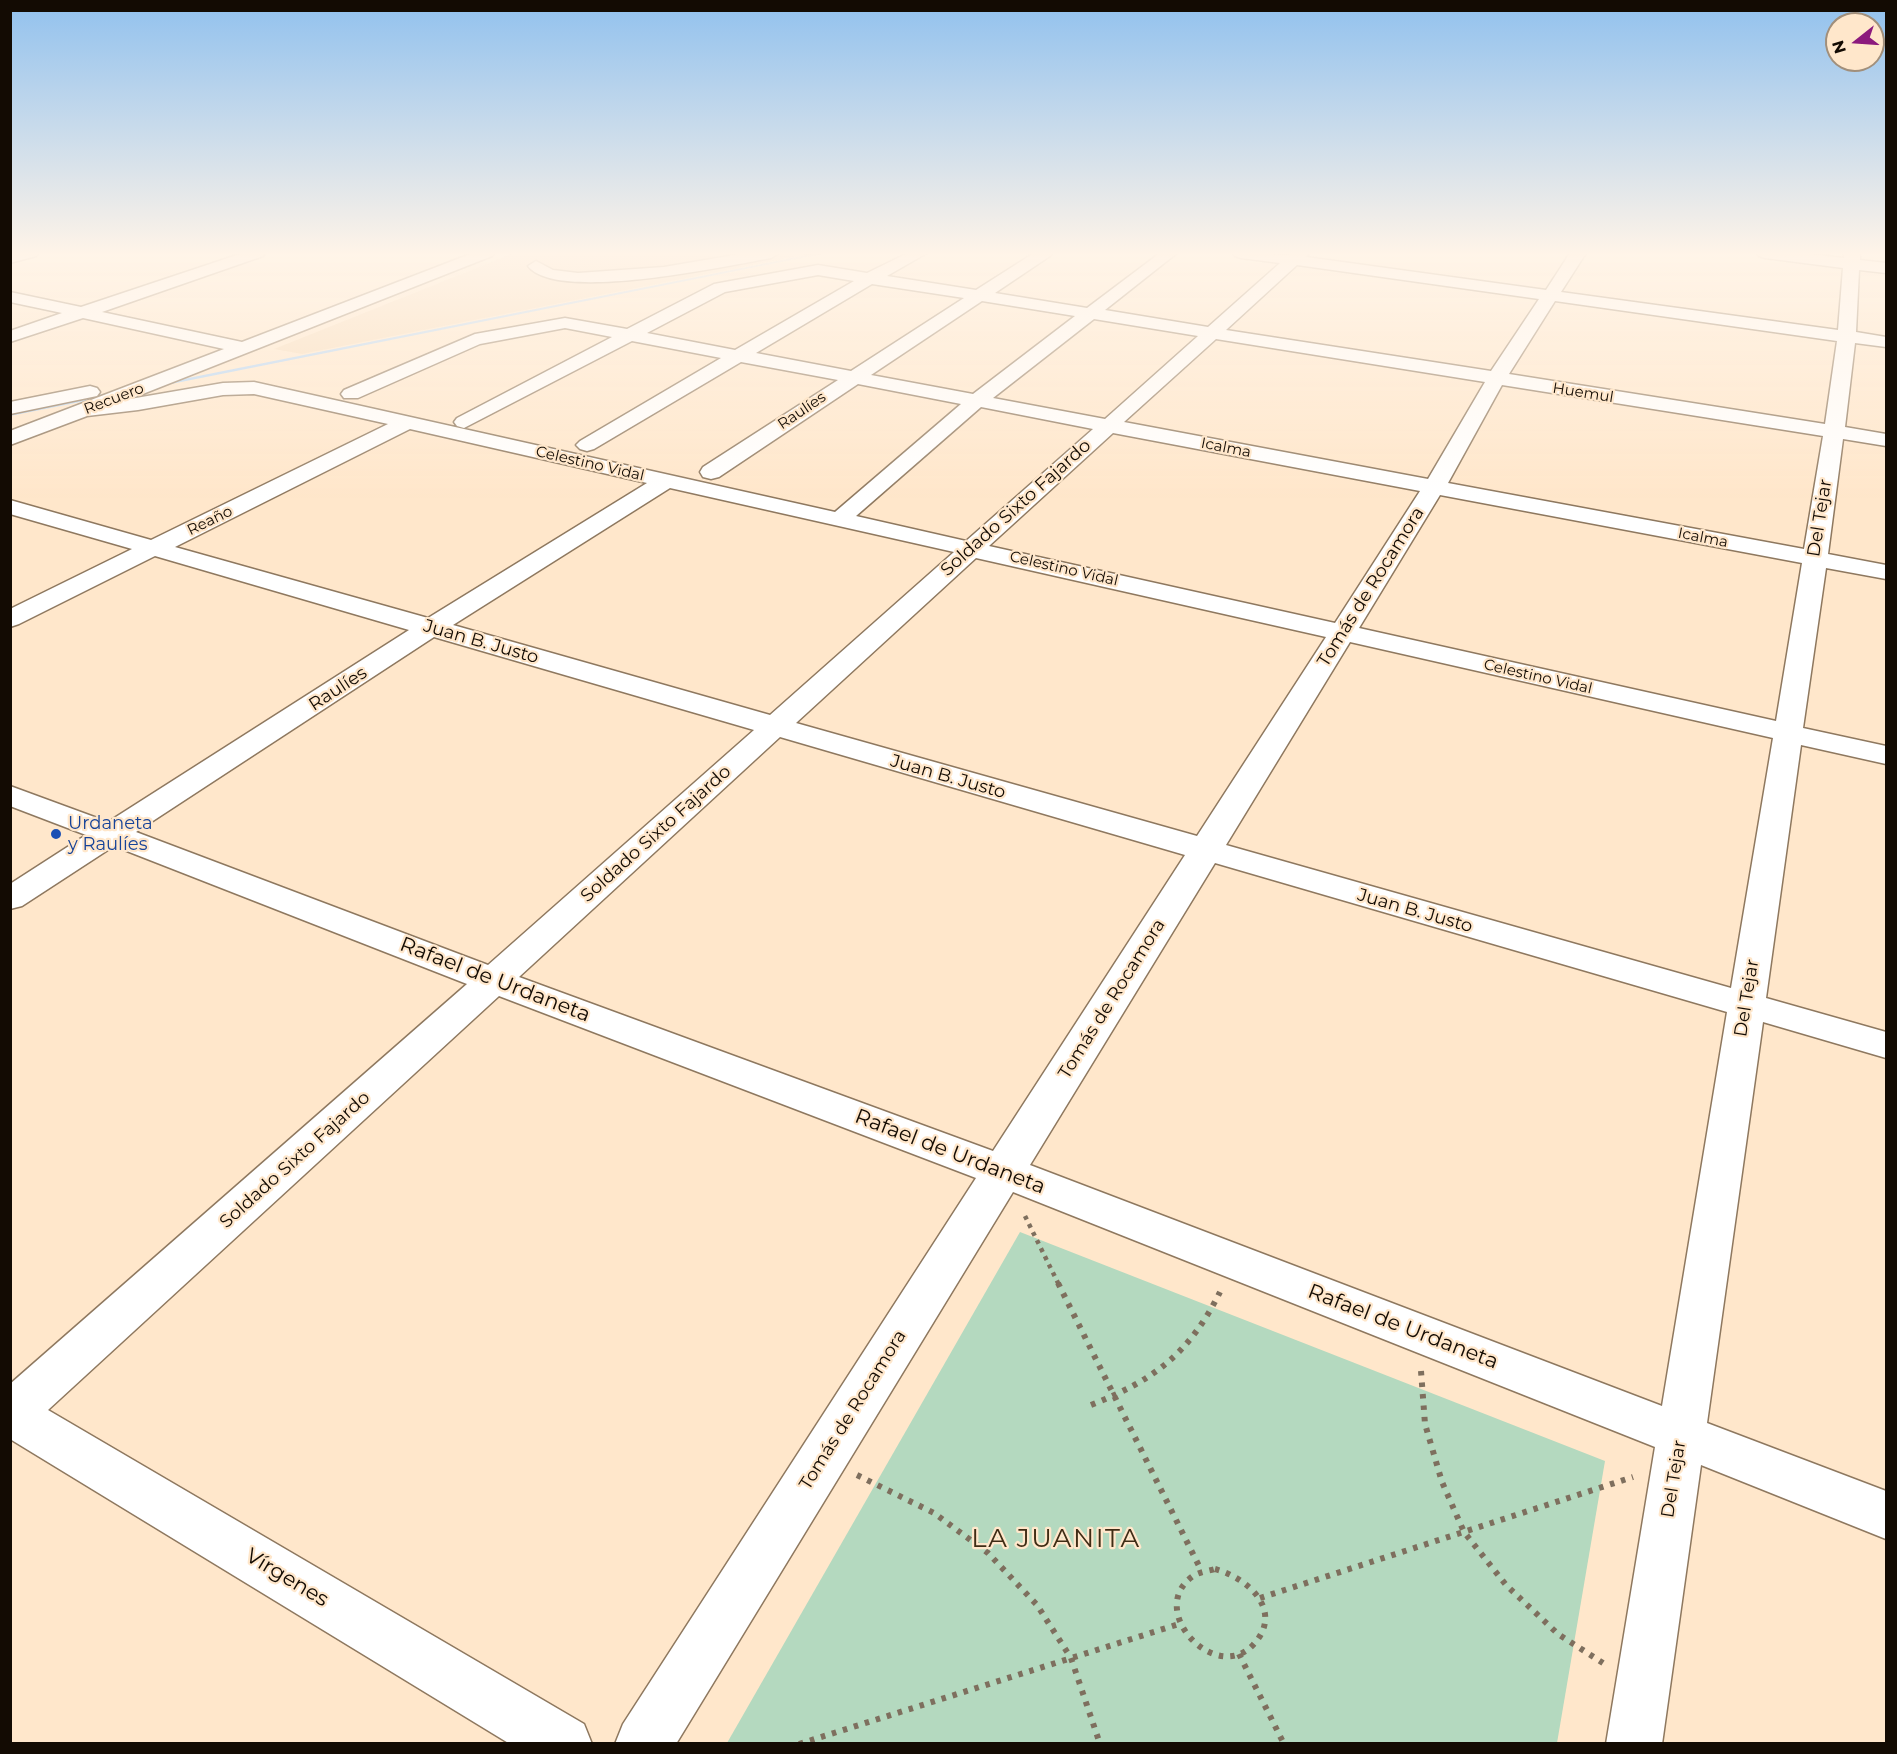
<!DOCTYPE html>
<html>
<head>
<meta charset="utf-8">
<style>
  body { margin:0 }
  #map { position:relative; width:1897px; height:1754px; overflow:hidden; background:#ffe7cb; font-family:Montserrat,sans-serif }
  canvas { display:block }
  .frame { position:absolute; inset:0; border:12px solid #130b03; pointer-events:none }
  .north { position:absolute; left:1825px; top:12px; width:60px; height:60px; box-sizing:border-box; background:#ffe7cb; border:2px solid #a18f7b; border-radius:50%; rotate:253deg; font-size:16px; font-weight:700; line-height:24px; text-align:center; color:#130b03 }
  .north::after { content:''; display:block; margin:auto; width:21px; height:27px; background:#8c1a7d; clip-path:polygon(50% 0,100% 100%,50% 72%,0 100%) }
</style>
</head>
<body>
<div id="map">
<canvas width="1897" height="1754"></canvas>
<div class="frame"></div>
<div class="north">N</div>
</div>
<script>
const g = document.querySelector('canvas').getContext('2d');
g.lineJoin = 'round';
function fillPath(path, color) { g.fillStyle = color; g.fill(path, 'evenodd'); }
function trace(path, color, width, dash) { g.strokeStyle = color; g.lineWidth = width; g.lineCap = dash ? 'butt' : 'round'; g.setLineDash(dash || []); g.stroke(path); }
function write(font, color, halo, rows, align = 'center') {
  g.font = font + ' Montserrat,sans-serif'; g.lineWidth = 4.5; g.setLineDash([]); g.textBaseline = 'middle'; g.strokeStyle = halo; g.fillStyle = color; for (const [text, x, y, turn = 0] of rows) {
    g.save(); g.translate(x, y); g.rotate((+turn || 0) * Math.PI / 180); g.textAlign = isNaN(turn) ? turn : align; if (halo) g.strokeText(text, 0, 0); g.fillText(text, 0, 0); g.restore();
  }
}
fillPath(new Path2D(`
  M514,253H813L302,354L274,349Z`), '#f7dbb9');
fillPath(new Path2D(`
  M1020,1232L1605,1461L1557,1743H727Z`), '#b4d9bf');
fillPath(new Path2D(`
  M817,253H826L161,386L158,384Z
  M113,392L116,394L115,395L10,416V412Z`), '#b0d4f8');
const minor = new Path2D(`
  M10,253H38L36,256L10,263Z
  M243,253H265L263,256L102,312L242,342L473,253H494L492,256L130,399L223,383L254,382L835,512L961,404L858,384L719,477L711,479L703,477L700,472L703,467L838,380L741,362L594,449L587,451L580,449L576,445L580,441L721,358L632,341L464,428L457,426L454,422L457,418L612,337L565,328L480,344L358,398H344L341,394L344,390L475,334L565,318L627,329L714,284L818,265L867,273L908,253H927L887,276L976,290L1034,253H1052L1050,256L995,293L1087,308L1160,253H1177L1105,310L1208,327L1280,263L1241,258L1235,256L1233,253L1289,255L1292,253H1309L1306,257L1546,290L1570,253H1586L1561,292L1838,330L1843,268L1765,258L1759,256L1757,253H1800L1844,258V253H1860V260L1886,263V273L1859,270L1856,332L1886,337V347L1855,343L1845,427L1886,434V446L1843,439L1828,554L1886,565V579L1826,568L1803,728L1886,746V764L1801,745L1766,998L1886,1032V1058L1763,1022L1707,1423L1886,1491V1539L1701,1465L1662,1744H1606L1655,1447L1013,1192L676,1744H615L623,1724L976,1178L499,996L48,1410L584,1724L592,1744H510L10,1439V1384L467,984L114,846L22,906L10,909V884L86,835L10,806V786L108,822L409,630L155,556L19,624L10,627V609L132,549L10,514V500L151,540L388,424L254,394L223,395L138,410L87,416L10,445V431L224,349L83,318L10,342V331L62,313L10,302V292L81,307ZM1297,265L1539,299L1491,371L1226,330ZM818,275L854,281L735,350L647,333L725,292ZM872,284L964,298L851,371L756,353ZM982,301L1075,316L973,394L871,375ZM1555,301L1837,341L1825,424L1509,374ZM1094,319L1198,336L1105,419L993,398ZM1216,339L1485,382L1428,479L1124,422ZM1502,385L1823,436L1804,549L1448,483ZM981,407L1093,429L966,541L856,516ZM410,429L647,483L428,618L175,547ZM1113,433L1420,491L1335,623L989,546ZM670,488L954,552L770,715L453,625ZM1440,495L1802,563L1776,721L1359,628ZM976,558L1326,637L1197,836L796,723ZM434,637L754,730L488,965L136,832ZM1350,642L1773,738L1731,988L1226,845ZM780,737L1185,855L993,1151L519,977ZM1215,863L1727,1012L1662,1406L1030,1165Z
  M746,253H779L771,258C727,266 556,303 528,266L536,261L553,270L578,273L664,267Z
  M90,386L97,388L100,392L97,396L10,414V402Z`);
trace(minor, '#8e785f', 3);
trace(new Path2D(`
  M1025,1216L1059,1285`), '#7e6f5e', 4.5, [4, 5]);
trace(new Path2D(`
  M1058,1283L1201,1570
  M1421,1371L1425,1424L1442,1482L1464,1532L1506,1585L1558,1634L1603,1663
  M1091,1405C1154,1380 1189,1354 1220,1292
  M857,1475L934,1513L988,1553L1037,1605L1071,1658L1100,1744
  M1215,1569C1248,1578 1285,1611 1253,1645C1215,1685 1145,1610 1193,1576C1199,1572 1208,1571 1215,1569Z
  M1260,1598L1633,1477
  M1239,1654L1284,1744
  M799,1744L1179,1624`), '#7e6f5e', 6, [4.5, 7]);
fillPath(minor, '#fff');
const sky = g.createLinearGradient(0, 0, 0, 498);
sky.addColorStop(0, '#91c1ee');
sky.addColorStop(0.51, '#fff4e8');
sky.addColorStop(1, '#fff4e800');
g.fillStyle = sky;
g.fillRect(0, 0, 1897, 498);
for (const [x, y, r, color] of [
  [56,834,6,"#1a4fb4"]
]) { const dot = new Path2D(); dot.arc(x, y, r, 0, 2 * Math.PI); g.fillStyle = color; g.fill(dot); trace(dot, '#ffe7cb', 2); }
write('15px', '#130b03', '#ffe7cb', [
  ["Huemul",1583,393,9],
  ["Recuero",114,399,-21],
  ["Raulíes",802,411,-34],
  ["Icalma",1226,448,11],
  ["Celestino Vidal",590,464,13],
  ["Reaño",210,521,-26],
  ["Icalma",1703,538,11],
  ["Celestino Vidal",1064,569,13],
  ["Celestino Vidal",1538,677,13]
]);
write('18px', '#130b03', '#ffe7cb', [
  ["Soldado Sixto Fajardo",1016,508,-42],
  ["Del Tejar",1820,518,-81],
  ["Tomás de Rocamora",1371,587,-58],
  ["Juan B. Justo",481,642,16],
  ["Raulíes",338,689,-33],
  ["Juan B. Justo",948,777,16],
  ["Soldado Sixto Fajardo",656,834,-42],
  ["Juan B. Justo",1415,911,16],
  ["Del Tejar",1747,998,-81],
  ["Tomás de Rocamora",1112,999,-58],
  ["Soldado Sixto Fajardo",295,1160,-42],
  ["Tomás de Rocamora",853,1410,-58],
  ["Del Tejar",1674,1479,-81]
]);
write('18px', '#164399', '#ffe7cb', [
  ["Urdaneta",68,824],
  ["y Raulíes",68,845]
], 'left');
write('21px', '#130b03', '#ffe7cb', [
  ["Rafael de Urdaneta",495,980,21],
  ["Rafael de Urdaneta",950,1152,21],
  ["Rafael de Urdaneta",1403,1327,21],
  ["Vírgenes",287,1578,31]
]);
g.letterSpacing = '1.5px';
write('26px', '#3f2c15', '#ffe7cb', [
  ["LA JUANITA",1056,1539]
]);
g.letterSpacing = '0px';
</script>
</body>
</html>
